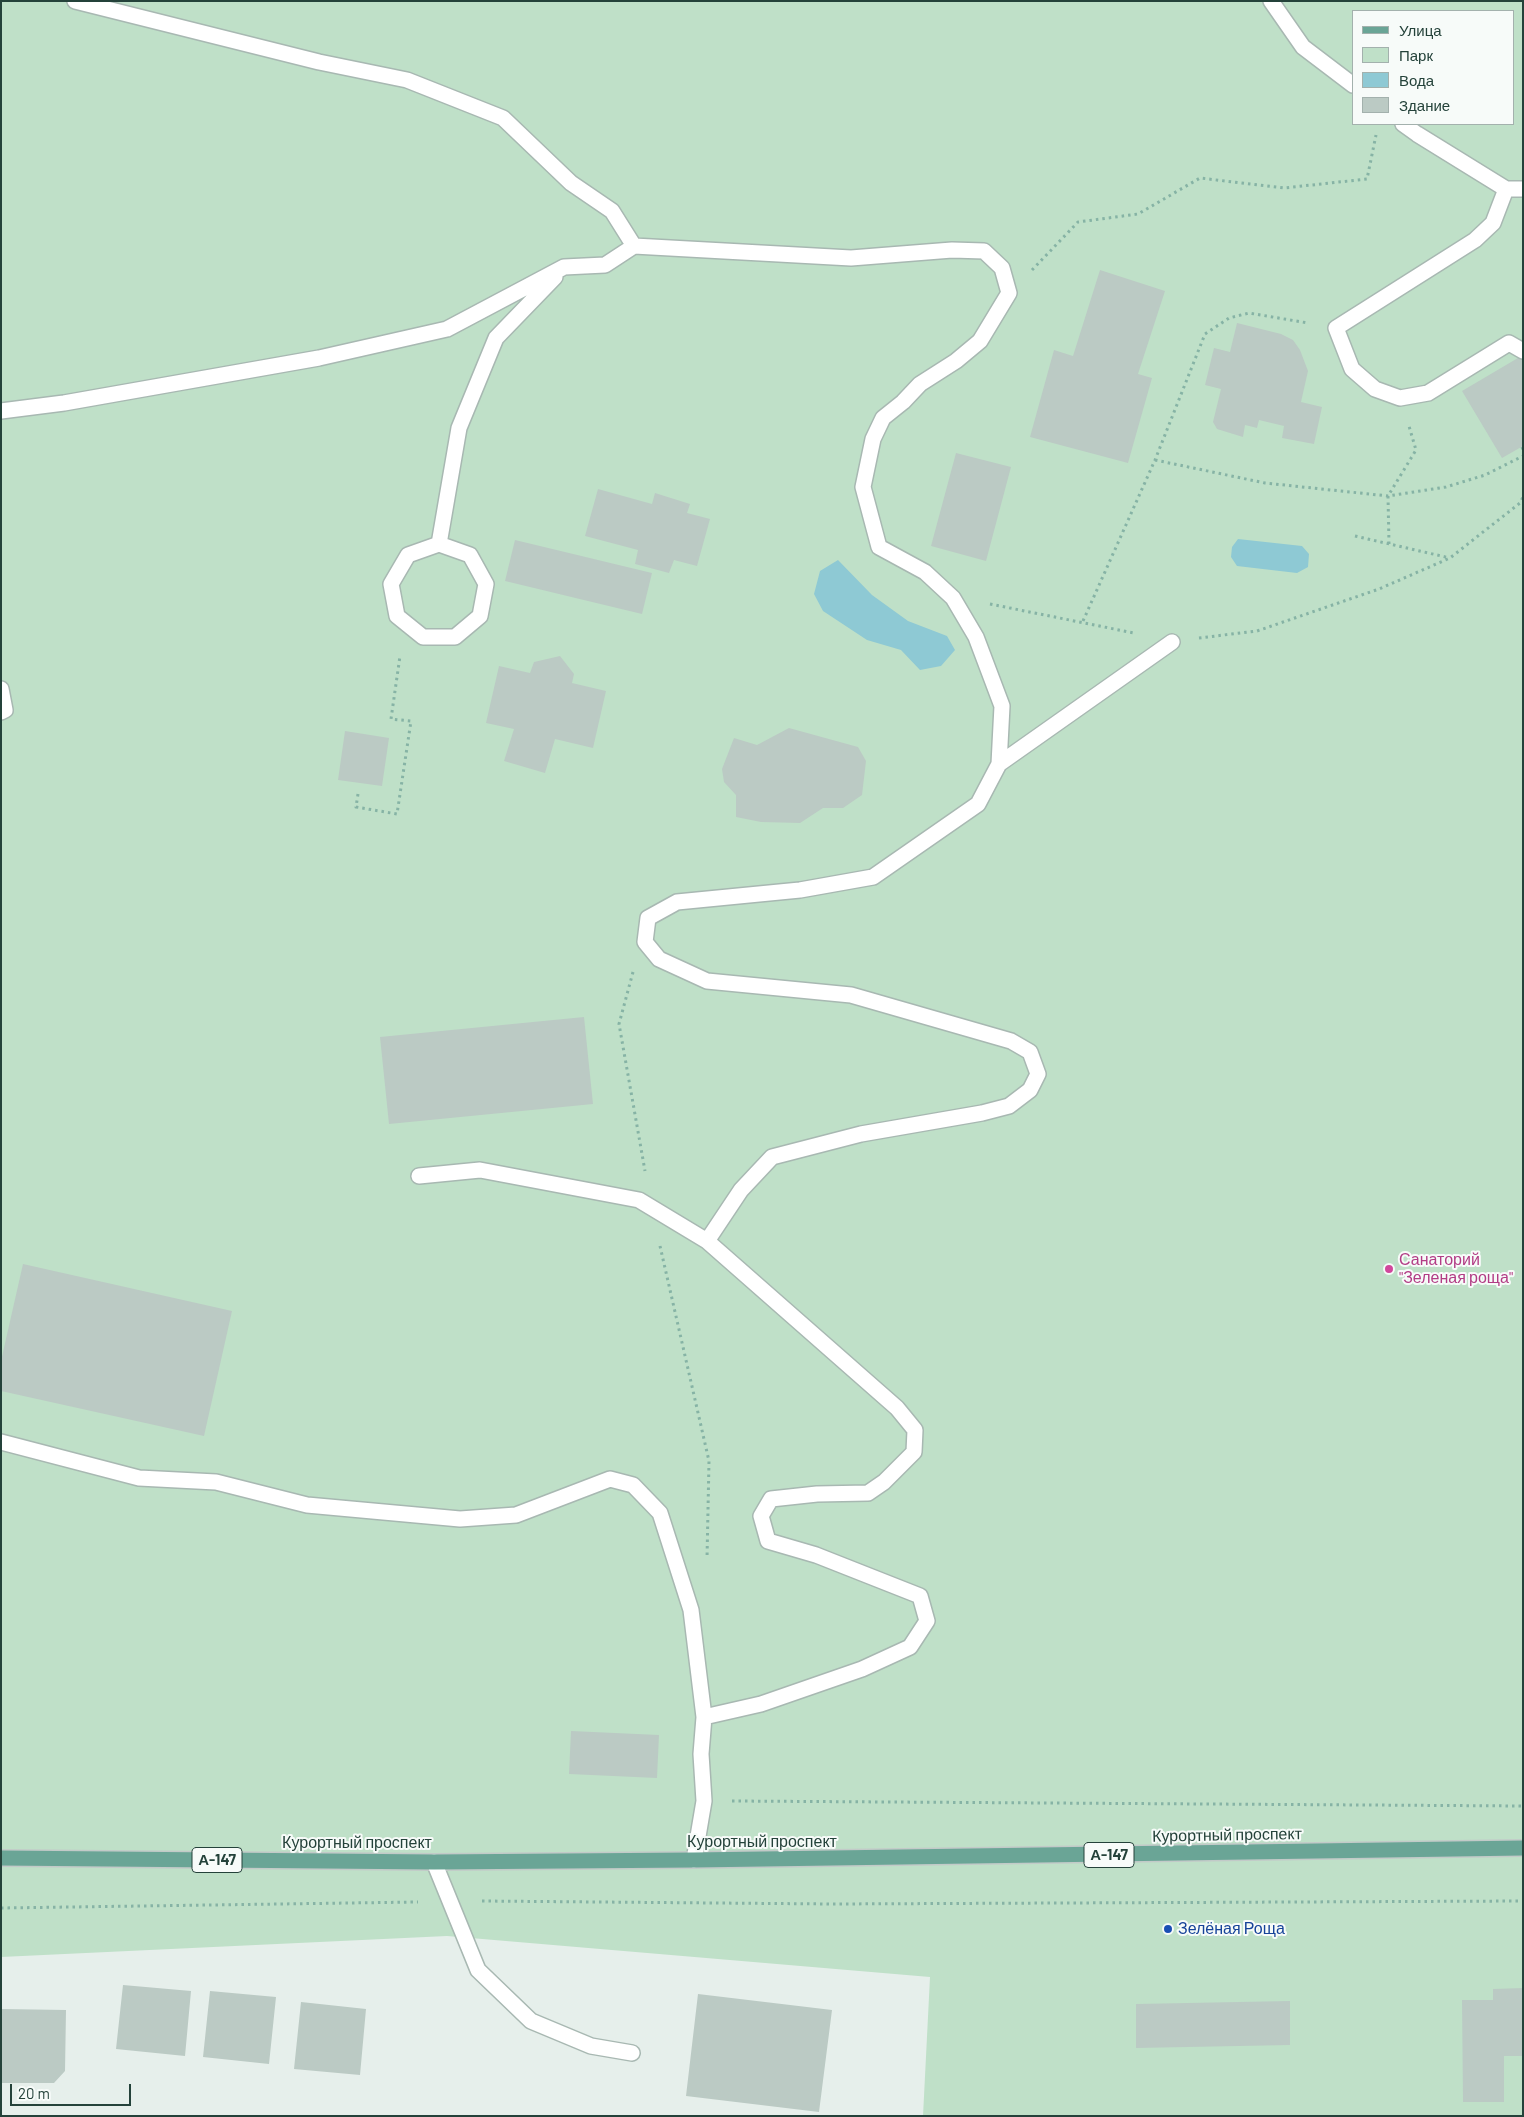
<!DOCTYPE html>
<html>
<head>
<meta charset="utf-8">
<style>
  body { margin:0 }
  #map { position:relative; width:1524px; height:2117px; overflow:hidden; background:#e6efeb; font-family:Barlow,sans-serif }
  canvas { display:block }
  .frame { position:absolute; inset:0; border:2px solid #24423a; pointer-events:none }
  .legend { position:absolute; left:1352px; top:10px; width:162px; height:115px; box-sizing:border-box; background:#f7fbf9; border:1px solid #a3b1ad; margin:0; padding:6px 9px; list-style:none; font-size:15px; color:#24423a }
  .legend li { display:flex; align-items:center; gap:10px; height:25px }
  .legend b { width:25px; border:1px solid #a3b1ad }
  .scale { position:absolute; left:10px; top:2084px; width:121px; height:22px; box-sizing:border-box; border:2px solid #24423a; border-top:0; padding-left:6px; font-size:15px; line-height:18px; white-space:nowrap; color:#24423a; -webkit-text-stroke:4px #f7fbf9; paint-order:stroke }
</style>
</head>
<body>
<div id="map">
<canvas width="1524" height="2117"></canvas>
<div class="frame"></div>
<ul class="legend">
<li><b style="height:6px;background:#6aa596"></b>Улица</li>
<li><b style="height:14px;background:#bfe0c8"></b>Парк</li>
<li><b style="height:14px;background:#8ec9d4"></b>Вода</li>
<li><b style="height:14px;background:#bbcac4"></b>Здание</li>
</ul>
<div class="scale">20 m</div>
</div>
<script>
const g = document.querySelector('canvas').getContext('2d');
g.lineJoin = 'round';
function fillPath(path, color) { g.fillStyle = color; g.fill(path, 'evenodd'); }
function trace(path, color, width, dash) { g.strokeStyle = color; g.lineWidth = width; g.lineCap = dash ? 'butt' : 'round'; g.setLineDash(dash || []); g.stroke(path); }
function write(font, color, halo, rows, align = 'center') {
  g.font = font + ' Barlow,sans-serif'; g.lineWidth = 4; g.setLineDash([]); g.textBaseline = 'middle'; g.strokeStyle = halo; g.fillStyle = color; for (const [text, x, y, turn = 0] of rows) {
    g.save(); g.translate(x, y); g.rotate((+turn || 0) * Math.PI / 180); g.textAlign = isNaN(turn) ? turn : align; if (halo) g.strokeText(text, 0, 0); g.fillText(text, 0, 0); g.restore();
  }
}
fillPath(new Path2D(`
  M1,1H1523V2116H923L930,1977L447,1936L1,1957ZM1353,11H1513V124H1353Z`), '#bfe0c8');
fillPath(new Path2D(`
  M1238,539L1302,546L1309,554L1308,567L1297,573L1237,566L1231,557L1232,547Z
  M838,560L872,595L908,621L947,636L955,650L941,666L920,670L901,650L867,640L823,611L814,594L820,571Z`), '#8ec9d4');
fillPath(new Path2D(`
  M1100,270L1165,291L1138,374L1152,378L1128,463L1030,437L1054,350L1073,356Z
  M1237,323L1281,334L1293,340L1300,350L1308,371L1301,402L1322,407L1314,444L1282,438L1284,426L1259,420L1257,428L1245,425L1243,437L1217,429L1213,422L1221,389L1205,385L1214,348L1230,352Z
  M1523,355V446L1502,458L1462,391Z
  M956,453L1011,467L986,561L931,546Z
  M598,489L652,504L655,493L690,504L687,513L710,519L697,566L674,560L669,573L635,564L638,550L585,536Z
  M515,540L652,573L642,614L505,581Z
  M560,656L574,674L572,683L606,691L593,748L555,739L545,773L504,761L514,729L486,723L499,666L530,673L534,662Z
  M789,728L858,747L866,761L862,795L843,808H823L800,823L761,822L736,817V795L724,782L722,769L734,738L757,745Z
  M345,731L389,738L382,786L338,780Z
  M584,1017L593,1104L389,1124L380,1037Z
  M23,1264L232,1311L204,1436L1,1391V1361Z
  M571,1731L659,1735L657,1778L569,1774Z
  M123,1985L191,1991L185,2056L116,2049Z
  M1523,1988V2056H1504V2102H1463L1462,2000H1493V1989Z
  M210,1991L276,1997L269,2064L203,2057Z
  M698,1994L832,2010L819,2112L686,2096Z
  M1290,2001V2045L1136,2048V2004Z
  M301,2002L366,2009L360,2075L294,2069Z
  M1,2009L66,2010L65,2071L54,2083H1Z`), '#bbcac4');
const minor = new Path2D(`
  M75,1L319,62L407,80L503,118L571,183L612,211L634,246L851,258L952,250L984,251L1002,268L1009,293L980,341L956,361L920,384L903,402L883,418L873,439L863,487L879,547L925,572L953,598L976,637L1002,706L999,764L978,804L873,877L800,890L677,902L648,918L645,942L659,959L707,981L851,995L1011,1041L1030,1052L1038,1074L1030,1090L1009,1106L982,1113L861,1134L772,1157L741,1190L707,1241L897,1408L915,1430L914,1452L884,1482L868,1493L817,1494L771,1499L761,1516L768,1541L816,1555L920,1596L927,1621L910,1647L862,1669L761,1704L704,1717
  M1271,1L1303,47L1353,85
  M1403,124L1417,134L1506,189H1523
  M1506,189L1493,223L1475,240L1336,328L1352,369L1375,389L1400,398L1428,393L1509,343L1523,351
  M1,411L64,403L319,358L447,329L564,267L605,265L634,246
  M439,544L459,428L496,338L555,277
  M439,544L470,555L486,584L480,616L455,637H423L397,616L391,584L408,555Z
  M1,689L5,710L1,712
  M999,764L1172,642
  M419,1176L480,1170L639,1200L707,1241
  M1,1442L139,1478L216,1482L307,1505L460,1519L516,1515L610,1479L633,1485L660,1513L691,1610L704,1717L701,1754L704,1801L694,1860
  M434,1862L478,1970L531,2021L591,2046L632,2053`);
const major = new Path2D(`
  M1,1858L434,1862L694,1860L1523,1848`);
trace(minor, '#a8b8b2', 18);
trace(major, '#c2cac8', 18);
trace(new Path2D(`
  M1032,270L1078,222L1138,214L1200,178L1284,188L1367,179L1376,135
  M1522,447L1523,450
  M1155,460L1265,483L1388,496L1446,487L1485,475L1523,456
  M1355,536L1450,558
  M1389,544L1388,496L1416,450L1409,426
  M990,604L1134,633
  M1083,621L1155,460L1205,334L1229,318L1249,313L1308,323
  M1199,638L1257,631L1379,589L1450,558L1520,503L1523,497
  M358,794L356,807L397,814L411,721L391,719L400,656
  M633,972L619,1024L645,1171
  M660,1246L709,1461L707,1559
  M732,1801L1523,1806
  M482,1901L832,1904L1523,1901
  M1,1908L418,1902`), '#86b3a5', 3, [2.5, 4]);
trace(minor, '#fff', 15);
trace(major, '#6aa596', 15);
for (const [x, y, r, color] of [
  [1389,1269,5,"#d1479c"],
  [1168,1929,5,"#1a4fb4"]
]) { const dot = new Path2D(); dot.arc(x, y, r, 0, 2 * Math.PI); g.fillStyle = color; g.fill(dot); trace(dot, '#f7fbf9', 2); }
for (const [x, y, w] of [
  [1109,1855,50],
  [217,1860,50]
]) { const box = new Path2D(); box.roundRect(x - w / 2, y - 12.5, w, 25, 4); g.fillStyle = '#f7fbf9'; g.fill(box); trace(box, '#24423a', 1); }
write('bold 15px', '#24423a', null, [
  ["А-147",1109,1855],
  ["А-147",217,1860]
]);
write('16px', '#b23c85', '#f7fbf9', [
  ["Санаторий",1399,1260],
  ["\"Зеленая роща\"",1399,1278]
], 'left');
write('16px', '#24423a', '#f7fbf9', [
  ["Курортный проспект",1227,1835,-1],
  ["Курортный проспект",762,1842],
  ["Курортный проспект",357,1843]
]);
write('16px', '#164399', '#f7fbf9', [
  ["Зелёная Роща",1178,1929]
], 'left');
</script>
</body>
</html>
